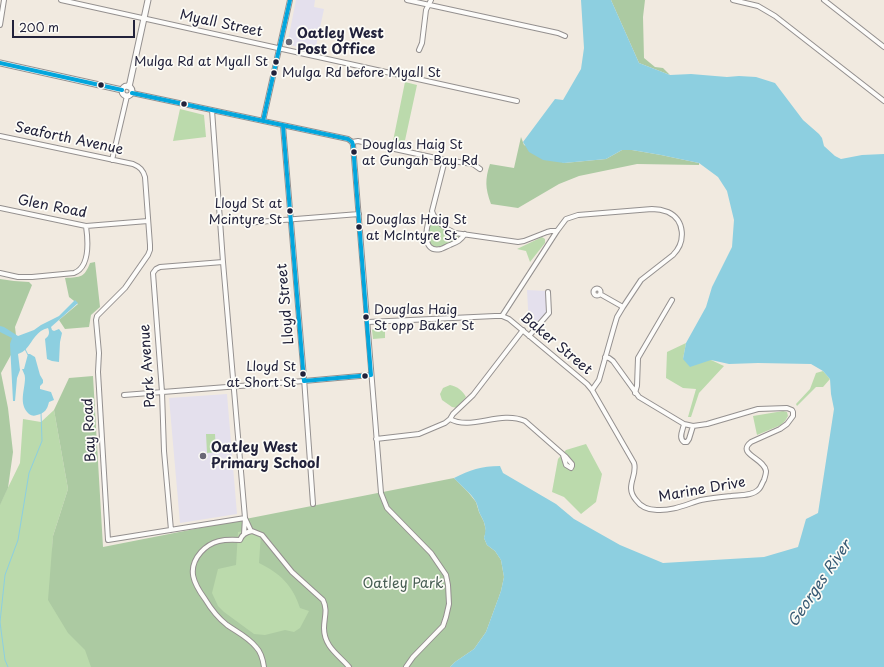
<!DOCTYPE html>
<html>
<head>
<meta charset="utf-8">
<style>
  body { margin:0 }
  #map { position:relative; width:884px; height:667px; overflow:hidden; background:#f1eae0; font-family:"Playpen Sans",sans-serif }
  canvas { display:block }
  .scale { position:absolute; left:12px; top:20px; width:123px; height:18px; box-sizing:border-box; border:2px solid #22223b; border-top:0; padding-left:5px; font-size:12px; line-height:14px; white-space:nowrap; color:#22223b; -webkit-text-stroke:3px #fdfcf7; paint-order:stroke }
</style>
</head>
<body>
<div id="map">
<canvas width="884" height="667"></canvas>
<div class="scale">200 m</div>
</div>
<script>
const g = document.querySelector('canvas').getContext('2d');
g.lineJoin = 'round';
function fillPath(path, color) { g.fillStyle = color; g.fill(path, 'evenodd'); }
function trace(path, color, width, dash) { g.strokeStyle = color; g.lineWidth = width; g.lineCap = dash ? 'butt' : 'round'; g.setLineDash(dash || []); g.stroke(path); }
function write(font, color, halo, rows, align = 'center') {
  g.font = font + ' "Playpen Sans",sans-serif'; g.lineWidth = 3.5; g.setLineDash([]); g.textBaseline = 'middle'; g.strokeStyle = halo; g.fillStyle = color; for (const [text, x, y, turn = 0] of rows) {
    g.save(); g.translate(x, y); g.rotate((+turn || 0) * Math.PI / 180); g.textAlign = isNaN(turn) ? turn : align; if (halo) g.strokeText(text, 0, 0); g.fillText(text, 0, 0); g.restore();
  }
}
fillPath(new Path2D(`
  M296,0H315L314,7L324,9L315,51L286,44L288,40Z
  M527,290L547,291L548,312L532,330L529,327Z
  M227,394L237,514L180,523L169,398Z`), '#e4e0ed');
fillPath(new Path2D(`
  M405,82L417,85L404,145L391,142L393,141Z
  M180,109L204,115L206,137L173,141Z
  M434,220L448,232L459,236V238C453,241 445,247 438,247C424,248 427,227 434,220Z
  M542,237L545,239V243L530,262L526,251L517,249Z
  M385,324V338L373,339L372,330L377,325Z
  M686,343L683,359L711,360L724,366L699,393L691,417H688L696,389L683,388L666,378L667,352Z
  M823,371L830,379L823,387H816L797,406L796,404L810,389L816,373Z
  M450,385C458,387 462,390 466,397L457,408L452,407L442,400L440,394L443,388Z
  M54,410L68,489L53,536L52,557L460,490L499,592L498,600L495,601L452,660L450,667H0V504L20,463L23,419L41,422Z
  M783,411L787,412L788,416L785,421L781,425L757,435L753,416Z
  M206,434H215L216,452L207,453Z
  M586,444L602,474L596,502L581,514L564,497L552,492L558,459L566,450Z`), '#bbdaac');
fillPath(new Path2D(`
  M611,0H645L643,17L644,58L655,67L663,68L670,75L639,63Z
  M521,137L524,145L564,163L606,159L622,150H632L661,155L699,163V165L637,164L579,176L559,184L518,208L491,204C485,188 485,179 490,164L514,168Z
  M95,262L100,307L91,315L89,327L65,329L59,320L78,304L69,297L65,278C81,277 84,278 90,263Z
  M0,279L14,281L29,282L32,285L15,327L17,344L1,373L8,408L13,452L8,488L0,505Z
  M93,376L103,547L454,478L468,492L476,502L479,512L484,522L486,531L484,538L487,545L495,551L501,560L504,577L501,591L486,632L474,649L455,662L450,667H91L85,650L68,633L48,600L53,536L68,489L54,410L69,378ZM254,529L261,533L259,563C280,573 293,586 300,608L309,611L300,628L294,632L285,630L265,635L254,634L224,612L218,606L212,593L218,569L236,565L238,532Z`), '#accaa2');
fillPath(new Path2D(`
  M581,0H611L639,63L670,75L691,74L727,77L739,76L756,77L775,83L803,120L819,134L822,138L824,146L835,156L841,159L862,155L884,154V667H450L455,662L474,649L486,632L501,591L504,577L501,560L495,551L487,545L484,538C487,528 485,523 480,514C478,510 478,506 476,502C471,493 461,486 454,478C470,470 481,466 500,466L503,473L556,504L574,519L620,545L663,563L764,557L798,547L806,519L818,513L834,409L831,394L830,379L823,371L811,364L758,363L729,364L711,360L690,367L683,359L686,343L706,307L712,287L732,247L734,220L727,191L718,177L699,163L661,155L632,150H622L606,159L564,163L543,160L529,152L523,142L555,99L563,100L581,69L584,48Z
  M75,300L78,303L51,327L52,330L54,331L59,329L62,333L60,342L59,362L52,361L47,359L45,339C49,336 50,333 48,328C37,330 33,341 26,349C24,351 21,353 18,354L20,370L17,378L15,401H13L10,344L12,338L0,332V326L4,327L18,336L34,330L41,325L59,316Z
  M28,354H30L35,357L40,375L43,380V383L40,386V389L51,392L54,400L49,402C47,410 45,413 37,415C34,416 32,416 29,414C18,404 25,390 25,378C25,374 23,372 22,369H24Z`), '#8dcfe0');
trace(new Path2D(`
  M25,349L28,355
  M8,667L5,660L0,622L5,575L18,540L29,473L42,441L41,413`), '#8dcfe0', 1);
const minor = new Path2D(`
  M61,0L517,101
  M407,0L558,33L565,36
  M733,0L758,6L775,16L884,101
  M824,0L884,47
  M0,25L4,0
  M419,50L422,43L426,10L431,0
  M132,93L348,139L352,142L358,141L445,160L473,164L480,169
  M212,110L223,262L245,518L244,534
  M263,121L290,0
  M283,126L304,378L313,504
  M0,136L133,164C140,167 143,170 145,177L150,245V250L148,255L125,288L97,316L96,320L99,353L98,372L108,540L245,518
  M352,142L353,145L381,493L387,508L431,553L446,575L448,585L449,604L446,617L443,626L413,657L406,667
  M112,160L127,96
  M445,160L432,211C435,221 446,229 455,233L518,242L524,241L547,232L551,231H557
  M0,208L86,226L148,221
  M432,213C426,223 420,254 441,249C444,248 447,246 450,245C457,242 460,241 465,234
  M245,223L359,214
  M0,273L18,277H32L74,273C90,267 88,240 86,226
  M593.5 292a3.5 3.5 0 1 1 7 0a3.5 3.5 0 1 1-7 0Z
  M600,294L623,307
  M502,316L557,231L566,219L578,215L652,209C657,209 663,210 668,212C685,220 686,242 673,255L641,280L623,307L617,317L614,327L599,380L592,390
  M368,322L495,316H502L509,319L587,384L592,390L634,463C638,476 624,486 636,500C641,507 649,510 657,510C673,511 687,504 701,500C711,498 721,497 731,496C739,495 752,496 758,490C761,488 762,483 764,480C765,477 766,474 766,471C764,458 736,454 751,442L780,429L787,424L793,416V412L792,410L787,408L758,409L707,424L693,426L684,424L639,397L613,361L609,358L605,357
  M529,336L549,313L548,292
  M635,393L637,386L638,358L672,300
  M124,395L304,381L371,375
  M450,419C471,431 500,410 525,421L566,457L572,464V466L571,468L566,465L563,455
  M684,424C683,430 678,438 684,442H687L689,439L693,426
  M376,439L419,434L445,423L450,419L453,414L473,395L523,330
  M245,518L251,531
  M171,530L164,451L162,392L153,273L156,269L160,267L223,262
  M264,667C263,660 261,652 256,647C248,637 237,632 227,625C218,618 211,609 205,599C194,584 186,569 201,552C212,540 224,539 240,540C242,534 246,532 252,531L262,535L292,572L323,600C328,610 324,618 324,628C324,647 339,655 349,667`);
const tertiary = new Path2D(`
  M0,63L122,90
  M122 91a5 5 0 1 1 10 0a5 5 0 1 1-10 0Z
  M129,87L148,0`);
trace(minor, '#94908f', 6);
trace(tertiary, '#94908f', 7);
trace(minor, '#fdfcfa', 4);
trace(tertiary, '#fdfcfa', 5);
trace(new Path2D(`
  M0,63L122,90
  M132,93L348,139L352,142
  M263,121L290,0
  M283,126L304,381
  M352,142L353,145L371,375
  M304,381L371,375`), '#03a6dd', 4);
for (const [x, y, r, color] of [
  [289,42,4,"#6a6875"],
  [276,62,3.5,"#22223b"],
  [274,73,3.5,"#22223b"],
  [101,85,3.5,"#22223b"],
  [184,104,3.5,"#22223b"],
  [354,152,3.5,"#22223b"],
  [290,211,3.5,"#22223b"],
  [359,227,3.5,"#22223b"],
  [366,317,3.5,"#22223b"],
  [303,374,3.5,"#22223b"],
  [365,376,3.5,"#22223b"],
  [203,456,4,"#6a6875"]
]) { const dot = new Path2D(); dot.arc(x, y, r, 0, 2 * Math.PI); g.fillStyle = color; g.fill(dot); trace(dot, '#fdfcf7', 1.5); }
write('13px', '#22223b', '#fdfcf7', [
  ["Mulga Rd at Myall St",268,62,"right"],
  ["Mulga Rd before Myall St",282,73],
  ["Douglas Haig St",362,145],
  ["at Gungah Bay Rd",362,161],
  ["Lloyd St at",282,204,"right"],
  ["Mcintyre St",282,220,"right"],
  ["Douglas Haig St",366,220],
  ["at McIntyre St",366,236],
  ["Douglas Haig",374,310],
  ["St opp Baker St",374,326],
  ["Lloyd St",296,367,"right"],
  ["at Short St",296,383,"right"]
], 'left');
write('14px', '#22223b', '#fdfcf7', [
  ["Myall Street",221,24,12],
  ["Seaforth Avenue",69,139,12],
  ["Glen Road",52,207,11],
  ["Lloyd Street",286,304,-95],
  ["Baker Street",556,344,40],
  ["Park Avenue",148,366,-94],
  ["Bay Road",90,430,-93],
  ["Marine Drive",702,490,-10]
]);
write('bold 14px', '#22223b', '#fdfcf7', [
  ["Oatley West",297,34],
  ["Post Office",297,50],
  ["Oatley West",211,448],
  ["Primary School",211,464]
], 'left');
write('14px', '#485e54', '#fdfcf7', [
  ["Oatley Park",403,584]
]);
write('italic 15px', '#385b75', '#fdfcf7', [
  ["Georges River",820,584,-56]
]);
</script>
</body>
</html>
